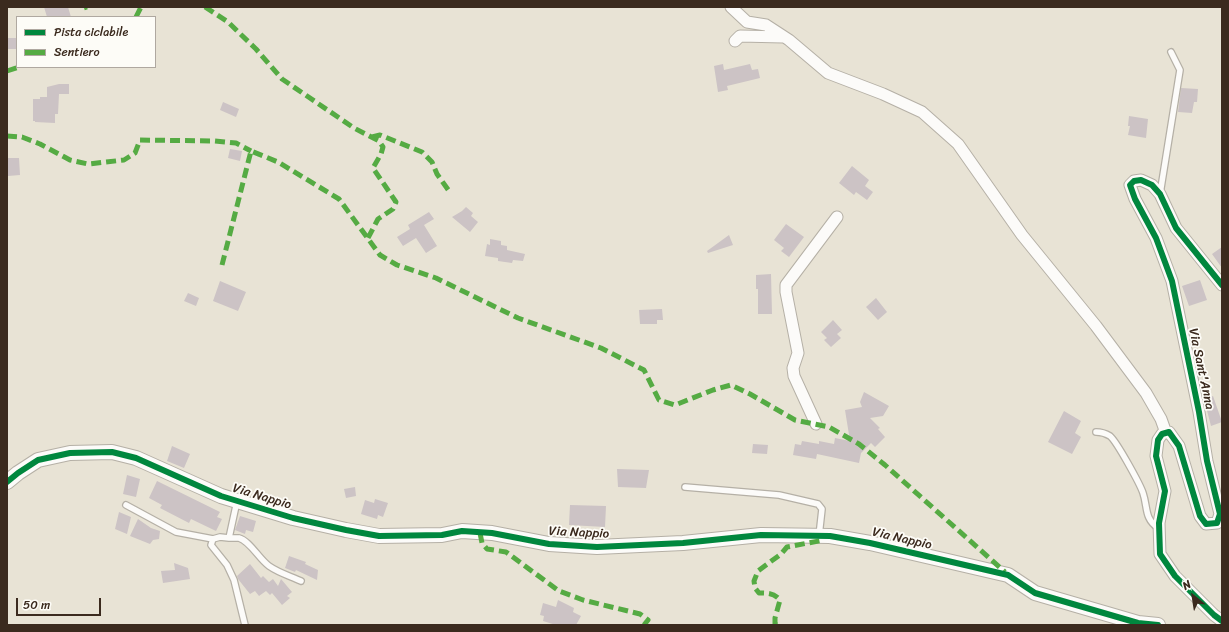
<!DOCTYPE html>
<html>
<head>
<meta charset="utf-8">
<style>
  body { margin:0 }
  #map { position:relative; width:1229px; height:632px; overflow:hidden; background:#e8e3d5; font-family:Sriracha,sans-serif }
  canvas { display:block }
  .frame { position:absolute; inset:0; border:8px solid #3b2a1e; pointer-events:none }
  .legend { position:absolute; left:16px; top:16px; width:140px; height:52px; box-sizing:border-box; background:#fdfcf7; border:1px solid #afa8a0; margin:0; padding:5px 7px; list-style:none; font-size:12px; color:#3b2a1e }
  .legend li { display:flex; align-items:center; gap:8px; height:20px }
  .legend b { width:20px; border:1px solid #afa8a0 }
  .north { position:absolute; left:1173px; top:576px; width:40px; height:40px; -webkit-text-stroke:3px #fdfcf7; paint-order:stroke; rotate:330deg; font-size:11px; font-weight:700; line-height:16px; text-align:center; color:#3b2a1e }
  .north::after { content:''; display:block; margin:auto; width:14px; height:18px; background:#3b2a1e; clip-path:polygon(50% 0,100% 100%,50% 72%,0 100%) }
  .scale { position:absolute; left:16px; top:598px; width:85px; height:18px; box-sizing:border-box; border:2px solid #3b2a1e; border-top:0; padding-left:5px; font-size:12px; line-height:14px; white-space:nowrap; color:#3b2a1e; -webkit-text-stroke:3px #fdfcf7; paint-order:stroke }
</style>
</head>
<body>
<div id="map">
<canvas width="1229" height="632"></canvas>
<div class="frame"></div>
<ul class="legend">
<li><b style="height:5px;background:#00873e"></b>Pista ciclabile</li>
<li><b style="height:5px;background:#55ab43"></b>Sentiero</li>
</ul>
<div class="north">N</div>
<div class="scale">50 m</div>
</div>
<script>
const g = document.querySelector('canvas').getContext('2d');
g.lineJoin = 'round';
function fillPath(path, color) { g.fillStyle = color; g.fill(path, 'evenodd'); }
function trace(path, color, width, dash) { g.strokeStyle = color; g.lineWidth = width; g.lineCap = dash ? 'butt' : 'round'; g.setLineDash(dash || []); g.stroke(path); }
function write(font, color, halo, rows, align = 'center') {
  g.font = font + ' Sriracha,sans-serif'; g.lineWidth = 3.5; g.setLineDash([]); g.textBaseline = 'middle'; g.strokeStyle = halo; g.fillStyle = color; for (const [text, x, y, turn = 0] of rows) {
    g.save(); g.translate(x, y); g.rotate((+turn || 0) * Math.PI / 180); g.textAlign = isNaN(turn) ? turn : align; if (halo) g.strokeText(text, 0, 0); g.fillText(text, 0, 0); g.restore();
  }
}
fillPath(new Path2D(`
  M44,7H68L71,17H47Z
  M7,38H17V49H7Z
  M723,64L724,70L750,64L752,70L758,69L760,78L727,86L728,90L718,92L714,66Z
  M59,84H69V94H59L58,114H55V123L35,122V121H33V99H40V97H47V87Z
  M1181,88L1198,89L1197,102H1194L1192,113L1178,112Z
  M223,102L239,109L236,117L220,110Z
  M1129,116L1148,119L1146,138L1128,135L1130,126H1128Z
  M230,149L242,151L240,161L228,158Z
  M8,158H19L20,175L8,176Z
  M852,166L869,180L865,186L873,192L867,200L856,192L854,195L839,183Z
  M466,207L473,213L471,216L478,222L470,232L452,217L462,211Z
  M429,212L434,219L424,225L437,246L426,253L416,238L403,246L397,237L410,229L408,225Z
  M786,224L804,237L789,257L781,251L784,248L774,240Z
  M729,235L733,245L708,253L707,251Z
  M490,239L501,241V245L507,246V250L525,254L523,261L513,260L512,263L498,261V258L485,256L487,244L490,245Z
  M1222,247V268L1212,254Z
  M771,274L772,314H758V289H756V275Z
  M1200,280L1207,300L1189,306L1182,286Z
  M220,281L246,292L238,311L213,301Z
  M188,293L199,298L196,306L184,301Z
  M876,298L887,312L878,320L866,307Z
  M662,309L663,320H657V324H640L639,310Z
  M833,320L842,330L837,334L841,338L831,347L824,340L827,338L821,332Z
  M864,392L889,406L883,416L870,418L880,428L878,429L885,437L875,447L871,443L861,453L859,463L817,454L816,459L793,455L795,444L801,445L802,441L819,444V441L834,444L835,438L850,441L845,410L862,407L860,402Z
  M1213,396L1222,422L1211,426L1204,399Z
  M1064,411L1081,421L1075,433L1081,437L1072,454L1048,442Z
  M753,444L768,445L767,454L752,453Z
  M172,446L190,454L184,468L167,461Z
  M617,469L649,470L646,488L618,487Z
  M127,475L140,479L136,497L123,494Z
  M157,481L220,512L217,517L222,519L216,531L191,519L189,523L160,508L162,505L149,498Z
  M355,487L356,496L346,498L344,489Z
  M375,499L388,503L383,517L378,515L377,519L361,514L365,500L374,503Z
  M570,505L606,506L605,527L569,525Z
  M119,512L131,517L127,534L115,529Z
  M240,516L256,521L253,532L246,530L245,534L235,530Z
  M138,519L151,528L160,531L159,539L153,540L150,544L130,536Z
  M289,556L306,562L305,564L318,570L317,580L296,570L295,572L285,568Z
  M174,563L188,568L190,579L163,583L161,571L175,570Z
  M250,564L261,578L263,576L269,582L273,579L278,586L281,579L292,592L287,596L290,598L282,605L272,593L270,595L266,591L259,596L255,591L250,594L238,579L237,576Z
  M558,600L574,608L573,612L581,616L576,625H556L543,621L544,616L540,615L543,603L556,607Z`), '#ccc3c5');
const service = new Path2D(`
  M1160,194L1180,70L1171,52
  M1096,432C1102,432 1105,433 1110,436C1117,442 1140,484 1143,493C1148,508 1144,518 1158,528
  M685,487L779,495L818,504L822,509L819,536
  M237,501L229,538L220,537L213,539L211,545L227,565L234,580L245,625
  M126,505L176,532L213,539
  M229,538C232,538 236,538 239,538C250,541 259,559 269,566C279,573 290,576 301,581`);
const minor = new Path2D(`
  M731,7L747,22L766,25L789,40L828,73L883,94L922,112L958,144L1022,235L1096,326L1146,393L1161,419L1166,433
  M735,41L740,36L783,37
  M1222,285L1176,228L1160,194L1152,185L1141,180L1134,181L1130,185L1135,199L1156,238L1172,281L1199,412L1207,461L1220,514L1217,523L1206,524L1200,516L1179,446L1169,432L1162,434L1158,440L1156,456L1165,491L1159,523L1160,554L1175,576L1214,615L1222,621
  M816,424L794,376L793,368L798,353L786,292V285L837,217`);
const tertiary = new Path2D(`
  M7,482L18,473L38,460L70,453L112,452L136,458L221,496L293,518L346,530L379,536L442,535L462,531L492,533L549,544L597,547L683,543L761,535L830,536L870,543L1008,575L1035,593L1138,623L1158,625`);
trace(service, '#b5b0a6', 8);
trace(minor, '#b5b0a6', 13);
trace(tertiary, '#b5b0a6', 16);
trace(service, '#fcfbf9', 5.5);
trace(minor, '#fcfbf9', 11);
trace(tertiary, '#fcfbf9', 14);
trace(new Path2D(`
  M205,7L228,22L256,49L282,79L354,128L379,141L383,147L381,154L373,168L396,202L393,209L378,219L368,238
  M84,8L87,7
  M136,17L141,7
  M7,71L19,67
  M7,136L22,137L40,144L70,160L88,164L124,160L135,153L140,140L215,141L236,143L251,151
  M372,137L380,135L422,152L432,162L437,174L449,191
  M222,265L251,151L278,162L339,199L380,255L397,265L436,278L518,318L601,348L644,370L659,400L675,405L713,390L731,385L750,394L795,420L829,427L859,444L885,465L1005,572
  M480,533L482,543L487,549L506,552L559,591L583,600L640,614L648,620L644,625
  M777,625L775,624V618L780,600C774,593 768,593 759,593L755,588L754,581L758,571L781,554L787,547L824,540`), '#55ab43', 5, [10, 5]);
trace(new Path2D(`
  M1222,285L1176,228L1160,194L1152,185L1141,180L1134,181L1130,185L1135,199L1156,238L1172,281L1199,412L1207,461L1220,514L1217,523L1206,524L1200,516L1179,446L1169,432L1162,434L1158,440L1156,456L1165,491L1159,523L1160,554L1175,576L1214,615L1222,621
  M7,482L18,473L38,460L70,453L112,452L136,458L221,496L293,518L346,530L379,536L442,535L462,531L492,533L549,544L597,547L683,543L761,535L830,536L870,543L1008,575L1035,593L1138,623L1158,625`), '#00873e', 6);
write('13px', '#3b2a1e', '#fdfcf7', [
  ["Via Sant'Anna",1201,369,78],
  ["Via Nappio",262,497,17],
  ["Via Nappio",579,533,3],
  ["Via Nappio",902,539,13]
]);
</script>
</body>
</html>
